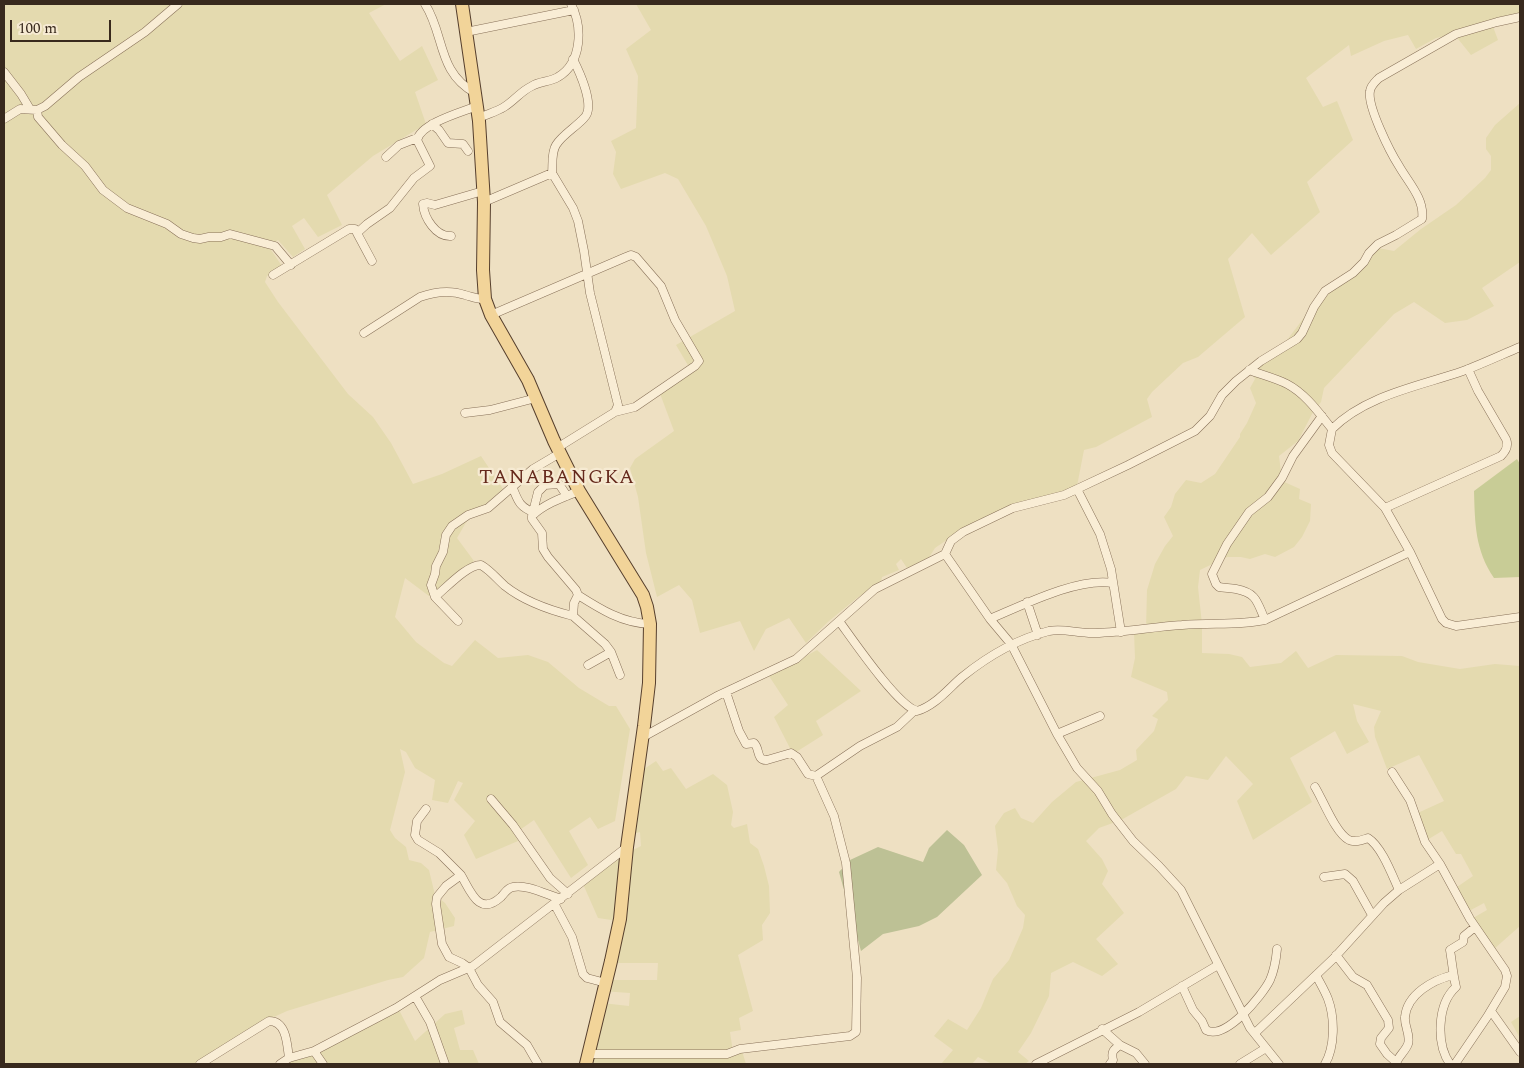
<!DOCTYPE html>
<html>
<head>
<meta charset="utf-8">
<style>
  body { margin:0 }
  #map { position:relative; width:1524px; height:1068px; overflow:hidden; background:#eee0c2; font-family:Spectral,serif }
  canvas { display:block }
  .frame { position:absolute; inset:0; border:5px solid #38291d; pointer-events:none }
  .scale { position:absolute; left:10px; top:20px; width:101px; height:22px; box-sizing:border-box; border:2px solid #38291d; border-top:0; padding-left:6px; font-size:15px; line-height:18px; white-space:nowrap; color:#38291d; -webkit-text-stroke:4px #f6ead2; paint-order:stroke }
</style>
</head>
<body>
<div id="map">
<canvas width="1524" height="1068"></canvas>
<div class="frame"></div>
<div class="scale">100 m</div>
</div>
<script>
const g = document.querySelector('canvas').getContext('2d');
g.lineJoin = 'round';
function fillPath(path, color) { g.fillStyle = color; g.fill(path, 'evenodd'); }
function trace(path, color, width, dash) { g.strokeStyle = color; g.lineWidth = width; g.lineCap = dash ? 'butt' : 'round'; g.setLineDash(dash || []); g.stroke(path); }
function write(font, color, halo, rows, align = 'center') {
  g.font = font + ' Spectral,serif'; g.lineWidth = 4.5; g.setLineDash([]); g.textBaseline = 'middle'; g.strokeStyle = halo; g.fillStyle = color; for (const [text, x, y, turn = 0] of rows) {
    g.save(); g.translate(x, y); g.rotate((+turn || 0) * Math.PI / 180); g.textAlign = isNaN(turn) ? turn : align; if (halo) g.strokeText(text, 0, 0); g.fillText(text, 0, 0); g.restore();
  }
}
fillPath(new Path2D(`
  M4,4H386L369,13L400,61L422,46L438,80L415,92L426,124L373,156L327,195L342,225L318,237L304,218L292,226L305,249L293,257L278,240L269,247L282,266L267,276L265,282L278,302L348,394L373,417L391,443L413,484L442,474L481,456L503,489L468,519L457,538L474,561L429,596L405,578L395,617L416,642L444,663L452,666L475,640L498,658L528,655L548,662L579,688L609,706H616L630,729L615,821L598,829L590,817L569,831L588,865L571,878L534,820L514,834L518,841L476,859L464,835L475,821L454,800L463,783L458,781L448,803L432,800L435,780L415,768L406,752L400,749L405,772L390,830L395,838L406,847L409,860L421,863L429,870L435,895L445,903L455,918L454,926L430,932L424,958L403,977L388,980L287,1011L254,1026L194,1064H4Z
  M636,4H1520V15L1492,24L1498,40L1471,55L1454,34L1436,38L1416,49L1408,35L1384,41L1351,56L1349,45L1306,78L1323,107L1337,101L1353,140L1307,182L1320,212L1271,255L1252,233L1228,259L1245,317L1198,357L1183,363L1152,392L1147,399L1152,417L1096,447L1084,450L1077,486L963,529L935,548L928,559L907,568L901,559L896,564L899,570L882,577L881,582L857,598L829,621L806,643L789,618L766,629L754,651L740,621L700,633L692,600L679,585L657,597L646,553L638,497L630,468L635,459L674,431L659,391L689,367L676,345L735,311L727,276L706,226L678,179L665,173L621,189L613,174L616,152L611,141L636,128L638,76L626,49L651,30Z
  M1520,103V262L1482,288L1494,306L1467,320L1445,323L1414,302L1394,314L1324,388L1321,402L1312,414L1298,441L1279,456L1282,481L1300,489L1299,499L1311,504L1310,521L1302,537L1294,547L1275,557L1265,554L1250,559L1241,557H1227L1200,570L1198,587L1202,624V653L1229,654L1242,657L1250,667L1281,663L1296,651L1308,668L1336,655L1402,656L1418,662L1460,669L1495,664L1520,666V926L1494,949L1473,918L1487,910L1484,903L1469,911L1457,887L1473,876L1461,854H1456L1442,831L1422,843L1411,816L1444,801L1419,755L1387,769L1375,737L1374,727L1381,711L1353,704L1357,721L1369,742L1347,754L1335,731L1290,758L1312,802L1253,840L1237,801L1253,784L1226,756L1208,780L1186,776L1176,789L1121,820L1099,828L1086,841L1102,859L1108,871L1102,884L1124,913L1096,939L1118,964L1102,976L1073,962L1051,973L1049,996L1031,1033L1018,1052L1029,1061L1025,1064H992L978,1057L972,1064H941L953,1050L934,1036L948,1019L967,1030L981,1008L993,979L1009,960L1023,928L1025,915L1017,906L1007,883L996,870L998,850L995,826L1004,813L1015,808L1021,818L1033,823L1052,802L1076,782L1120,770L1137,760L1136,750L1154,731L1158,719L1152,716L1168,700L1167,692L1131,677L1135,658L1134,632L1146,629L1147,590L1155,564L1165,546L1173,536L1164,517L1171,507L1175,494L1186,480L1201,483L1215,474L1240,437V434L1247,423L1256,403L1250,388L1255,379L1250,370L1281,348L1309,311L1378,248L1394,251L1421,229L1456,205L1485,178L1491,170V156L1486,149V138L1495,125Z
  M817,650L861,691L816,721L823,735L793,754L774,717L788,705L769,676Z
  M656,761L663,771L671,768L686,789L713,774L727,785L733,812L731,825L734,828L747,824L750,843L758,849L764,866L769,886L770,913L762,925L763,940L738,955L753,1011L739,1018L741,1030L730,1032L733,1052L742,1051L746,1064H591L602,1003L629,1006L630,993L601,991L603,980H657L658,963H609L618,921L598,918L583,884L615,857L625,854L641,846L640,832L628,835L641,771Z
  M399,1010L415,1041L445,1014L462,1010L465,1024L454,1028L460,1050H473L479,1064H284L308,1055Z
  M1520,1016V1038L1511,1022Z`), '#e4daaf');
fillPath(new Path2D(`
  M1517,459L1520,464V577L1494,578C1475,550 1475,524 1474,491Z`), '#c8cc96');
fillPath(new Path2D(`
  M947,830L964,845L982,875L937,917L919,926L883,934L861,951L839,872L850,860L878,847L923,862L929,848Z`), '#bdc195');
const street = new Path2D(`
  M425,4C445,35 437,72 475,93
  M466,32L574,10
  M4,72L21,94L30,109
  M37,110L38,117L62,145L85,166L103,190L127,208L167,224L181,234L193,238L200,239L209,237H221L230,234L275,246L291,265
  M479,118C487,114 496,112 504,107C514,101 521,91 532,86C540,81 550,82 558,77C582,63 583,27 571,4
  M4,119L20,109L37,110L45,106L79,77L145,32L178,4
  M432,124L439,130L448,143L463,144L468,151
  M386,157L399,145L417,138
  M552,173L573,208L578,221L584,251L590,293L618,405L615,412L557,448
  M484,202L552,173C553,164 551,153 556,145C562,135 576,127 584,118C596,107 579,71 573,59
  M451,236C436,237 424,218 423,204L427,203L435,205L483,191
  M372,261L357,233L367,224L390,208L414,178L430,166L417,140C421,123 462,112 477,106
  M273,275L349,229H355L357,233
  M491,315L626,257L631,255L636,257L661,286L675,320L699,361L695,366L635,407L615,412
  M364,333L420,297C434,292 451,290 465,295C473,297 477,299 485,299
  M1249,370C1262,375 1275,378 1287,384C1306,394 1319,413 1332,429L1329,445L1332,453L1385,508L1410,552L1442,619L1446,623L1456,626L1520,617
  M465,413L490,410L536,398
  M1332,429C1366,395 1420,386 1463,371C1482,364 1501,355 1520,347
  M512,486C518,501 519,507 535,513
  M1077,489L1100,534L1111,569L1121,632
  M579,491C564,497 544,504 532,516V519L542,533L543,549L548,557L576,590L578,595L574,603L573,616L605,644L611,652L620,675
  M1385,508L1501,456C1506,451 1509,446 1506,439L1478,391L1468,369
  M533,512L538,492L545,485L559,484L567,496
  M945,554L951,541L963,532L1013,508L1064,495L1077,489L1128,465L1195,431L1210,416L1222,395L1236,381L1261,361L1297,339L1302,333L1314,307L1325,291L1353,273L1364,262L1369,253L1378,244L1396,235L1422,219C1425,199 1408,182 1399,166C1390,152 1367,106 1370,91C1371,85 1375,82 1379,78L1456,34L1497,22L1520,17
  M578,595C600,609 622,623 650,624
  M435,597C446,588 468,564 481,565C490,570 497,579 505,586C525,602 549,610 573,616
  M1027,602L1038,635
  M990,619C1023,605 1078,577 1113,583
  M1265,620C1257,602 1257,593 1236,589C1230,588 1224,588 1219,587L1216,584L1212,574L1227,544L1249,512L1268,497L1282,478L1293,456L1322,416
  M458,621L435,597L431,585L435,574L436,566L443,552L446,535L452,526L468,515L488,508L533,469L560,453
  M839,621C853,640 897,705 917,711C935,706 949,688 962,677C988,656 1017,639 1049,631C1064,628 1080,634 1095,633C1124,632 1153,627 1182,625C1210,622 1237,626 1265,620L1410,552
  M588,665L611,652
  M726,692L739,731L746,744L754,743C760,748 756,761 767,760L791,753L797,757L808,774L816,776
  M1057,734L1100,716
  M643,737L719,695L796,659L875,589L945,554L990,619L1011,644L1057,734L1077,768L1098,791L1112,814L1133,841L1159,866L1181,890L1250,1028L1279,1064
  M1392,772L1410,800L1425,842L1440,864
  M1315,787C1323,800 1336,834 1349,840C1355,843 1362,840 1368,838C1382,847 1392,875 1399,890
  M491,799L513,825L550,878L568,894
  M426,809L417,821L415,835L418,840L439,853L461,875
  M1324,877L1345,874L1353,881L1372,915
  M555,905L572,937L583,974L587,978L606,983
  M1336,955L1353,977L1367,985L1388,1020L1389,1028L1381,1038L1380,1044L1387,1054L1396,1062
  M1316,975C1320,983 1325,991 1328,999C1335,1018 1335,1047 1325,1064
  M1182,986L1193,1010L1202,1021L1206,1030C1225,1041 1262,996 1270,980C1274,971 1276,960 1277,949
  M415,996L430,1022L445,1064
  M1491,1011L1520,1052
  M1102,1029L1120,1045L1136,1053L1145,1064
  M1255,1033L1334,958L1384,903L1399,890L1440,864L1470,919L1505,970L1507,976L1505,987L1487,1017L1455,1064
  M314,1051L323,1064
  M588,1054H727L740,1049L850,1036L856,1032L857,978L846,863L834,816L816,776L860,746L897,727L915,710
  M200,1064L269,1021C287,1021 287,1045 289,1058
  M280,1064L289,1058L314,1051L396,1008L440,980L473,966L627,847
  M538,1064L527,1045L500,1022L493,1002L478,985L469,968L462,963L449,957L442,944L436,904L437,897L446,886L461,875C471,892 479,917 501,897C505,893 507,888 513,887C527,884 547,895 561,899
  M1036,1064L1139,1012L1218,965
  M1110,1064L1113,1060C1111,1052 1113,1050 1120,1045
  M1240,1064L1266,1048
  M1396,1064C1398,1056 1405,1052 1408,1044C1411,1035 1404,1026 1405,1017C1407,994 1433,980 1453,975
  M1450,1064C1436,1044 1437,1004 1456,987C1453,974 1452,962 1450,950L1463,942L1464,936L1475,927`);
const primary = new Path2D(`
  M462,4L479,121L484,202L483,270L485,299L491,315L528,380L554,441L579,491L643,595L647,607L650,624L649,683L644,726L627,847L620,919L611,961L586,1064`);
trace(street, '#887159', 9);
trace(primary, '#563f2d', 14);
trace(street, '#f9edd5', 8);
trace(primary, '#f2d499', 12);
g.letterSpacing = '1px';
write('20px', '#65291c', '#f6ead2', [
  ["TANABANGKA",557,479]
]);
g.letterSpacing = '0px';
</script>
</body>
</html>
